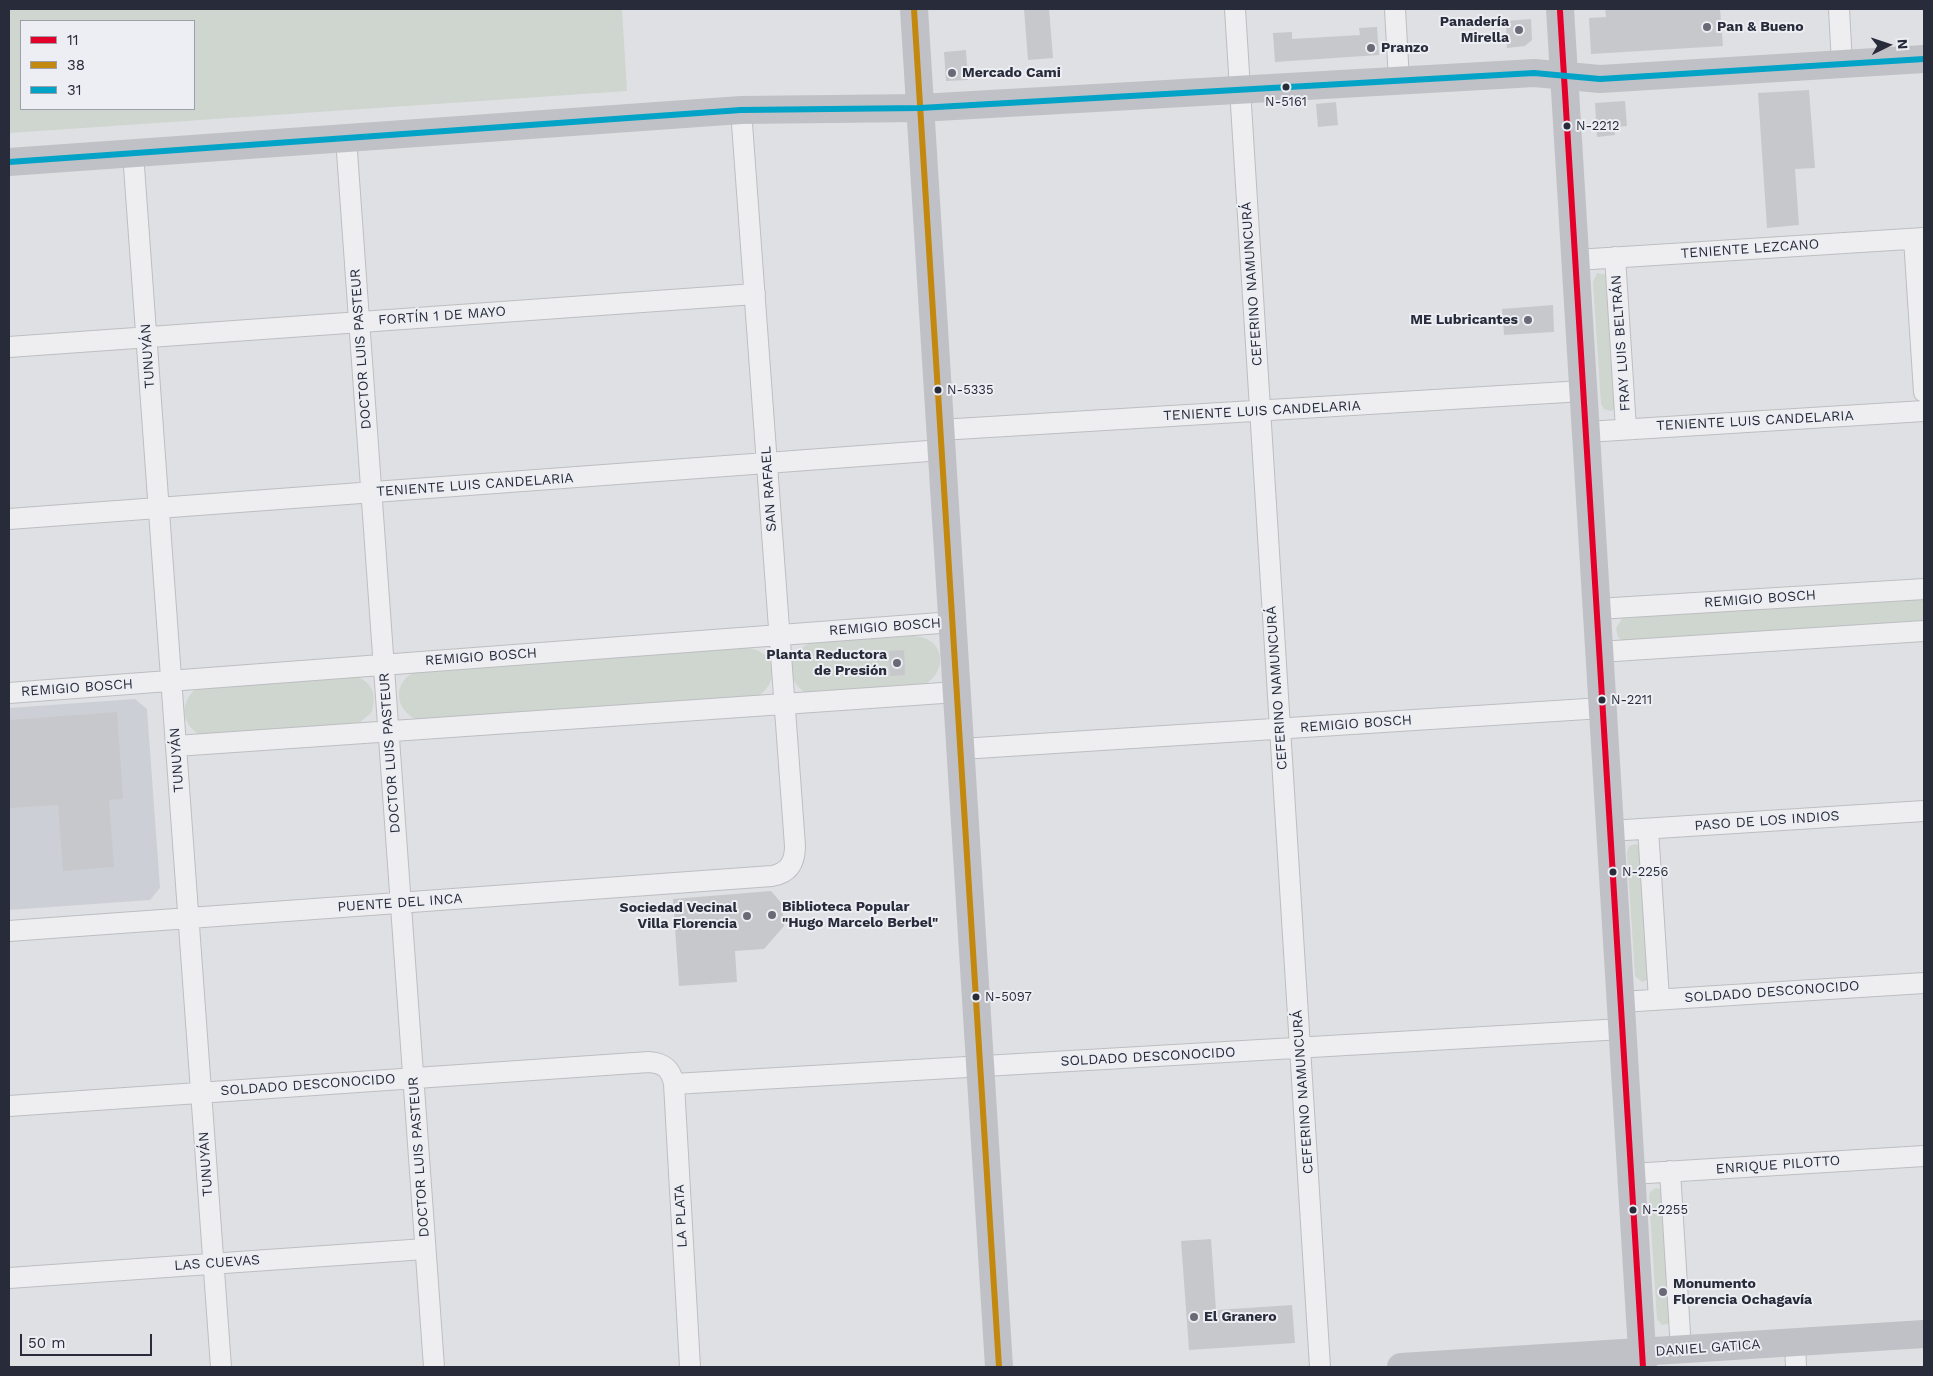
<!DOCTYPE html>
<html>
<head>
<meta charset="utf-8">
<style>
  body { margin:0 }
  #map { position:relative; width:1933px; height:1376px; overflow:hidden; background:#dfe0e3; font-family:"Work Sans",sans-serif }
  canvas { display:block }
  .frame { position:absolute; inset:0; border:10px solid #282c3a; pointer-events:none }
  .legend { position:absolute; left:20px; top:20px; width:175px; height:90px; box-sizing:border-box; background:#eceef3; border:1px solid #9ea0a9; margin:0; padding:6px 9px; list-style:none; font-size:15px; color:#282c3a }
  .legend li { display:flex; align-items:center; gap:10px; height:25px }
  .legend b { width:25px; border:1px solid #9ea0a9 }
  .north { position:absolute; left:1863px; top:20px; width:50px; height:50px; -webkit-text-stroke:4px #eceef3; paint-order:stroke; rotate:86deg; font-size:14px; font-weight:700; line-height:20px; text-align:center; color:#282c3a }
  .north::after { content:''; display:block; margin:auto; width:18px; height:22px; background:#282c3a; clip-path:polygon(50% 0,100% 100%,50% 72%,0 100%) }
  .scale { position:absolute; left:20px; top:1334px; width:132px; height:22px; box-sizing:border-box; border:2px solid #282c3a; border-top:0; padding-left:6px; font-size:15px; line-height:18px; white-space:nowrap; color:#282c3a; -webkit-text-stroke:4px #eceef3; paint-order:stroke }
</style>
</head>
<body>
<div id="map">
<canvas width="1933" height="1376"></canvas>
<div class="frame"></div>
<ul class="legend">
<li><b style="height:6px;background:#e4002b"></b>11</li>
<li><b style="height:6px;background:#c3880e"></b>38</li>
<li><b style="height:6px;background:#02a3c7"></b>31</li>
</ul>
<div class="north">N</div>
<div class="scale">50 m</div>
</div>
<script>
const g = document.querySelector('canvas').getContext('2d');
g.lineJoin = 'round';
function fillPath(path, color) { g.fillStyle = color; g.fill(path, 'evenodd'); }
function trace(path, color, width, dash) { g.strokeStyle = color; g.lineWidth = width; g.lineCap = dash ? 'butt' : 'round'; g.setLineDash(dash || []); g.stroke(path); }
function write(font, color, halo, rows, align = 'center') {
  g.font = font + ' "Work Sans",sans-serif'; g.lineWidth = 4; g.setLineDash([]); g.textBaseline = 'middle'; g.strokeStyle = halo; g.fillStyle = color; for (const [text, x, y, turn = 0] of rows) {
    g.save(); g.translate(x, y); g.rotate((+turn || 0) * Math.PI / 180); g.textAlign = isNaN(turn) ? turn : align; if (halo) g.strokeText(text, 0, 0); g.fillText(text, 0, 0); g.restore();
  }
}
fillPath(new Path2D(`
  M135,699L147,709L160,888L150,900L9,910V708Z`), '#cdcfd6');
fillPath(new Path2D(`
  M9,9H622L627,91L9,133ZM194,21V109H21V21Z
  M1597,273L1607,275L1616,408L1611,411L1604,409L1601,404L1593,282Z
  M1924,597V624L1625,642L1618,637L1616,628L1623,617Z
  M911,636C943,635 951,669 924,685L806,693C784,679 786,652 811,643Z
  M744,648C776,648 783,683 755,698L415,719C392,706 394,679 419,670Z
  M353,675C372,681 378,695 371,713L358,724L200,735C181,724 179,702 197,688Z
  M1636,844L1641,847L1649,979L1642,982L1635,976L1627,853L1629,846Z
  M1656,1188L1663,1190L1672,1323L1662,1325L1657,1319L1649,1197L1650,1192Z`), '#ced6cf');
fillPath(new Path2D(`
  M1024,9H1049L1053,58L1028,60Z
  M1605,9H1720L1723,46L1591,54L1589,18L1606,17Z
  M1531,19L1532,40L1525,46L1507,48L1506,21Z
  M1377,27L1379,55L1275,62L1273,33L1292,32V39L1360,35L1359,28Z
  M966,50L968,80L946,81L944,52Z
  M1809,90L1815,168L1795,169L1799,225L1767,228L1758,93Z
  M1625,101L1627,126L1614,127L1615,135L1597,137L1595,103Z
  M1336,102L1338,125L1318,127L1316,104Z
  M1553,305L1554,332L1504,335L1502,309Z
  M904,650L905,675L890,676L889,651Z
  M117,712L123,799L109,800L114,867L63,871L58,805L9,808V720Z
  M771,891L782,904L784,926L764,949L735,951L737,982L679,986L673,899Z
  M1211,1239L1216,1310L1292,1305L1295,1343L1189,1350L1181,1241Z`), '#c7c8cb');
const street = new Path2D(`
  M1235,9L1320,1367
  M1395,9L1399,80
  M1839,9L1842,64
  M346,138L434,1367
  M133,153L221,1367
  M1914,239L1924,392
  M1615,257L1626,429
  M1576,260L1924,238
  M9,347L755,294
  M940,430L1583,391
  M1586,432L1924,411
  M9,519L942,450
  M1597,609L1924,589
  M1599,652L1924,631
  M9,693L953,622
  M176,746L957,692
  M961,749L1602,708
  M1648,829L1659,999
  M1610,831L1924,811
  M9,931L772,876C789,873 795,862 795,846L741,110
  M1621,1002L1924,983
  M674,1084L1622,1029
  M9,1106L649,1062C664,1063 671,1069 674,1084L690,1367
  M1670,1171L1681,1350
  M1631,1174L1924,1156
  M9,1278L425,1249
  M1795,1343L1796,1367`);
trace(street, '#bdbec1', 22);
trace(street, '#eeeef0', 20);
trace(new Path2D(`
  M914,9L999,1367
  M1560,9L1643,1367
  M9,162L741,110L920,108L1534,73L1600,79L1924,59
  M1401,1367L1924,1334`), '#c0c1c6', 28);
trace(new Path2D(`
  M1560,11L1643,1367`), '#e4002b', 6);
trace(new Path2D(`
  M914,9L999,1367`), '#c3880e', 6);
trace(new Path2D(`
  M9,162L741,110L920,108L1534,73L1600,79L1924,59`), '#02a3c7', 6);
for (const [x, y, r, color] of [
  [1707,27,5,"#686b75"],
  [1519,30,5,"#686b75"],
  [1371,48,5,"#686b75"],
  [952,73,5,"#686b75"],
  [1286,87,4.5,"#282c3a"],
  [1567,126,4.5,"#282c3a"],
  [1528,320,5,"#686b75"],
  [938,390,4.5,"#282c3a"],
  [897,663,5,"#686b75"],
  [1602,700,4.5,"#282c3a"],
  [1613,872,4.5,"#282c3a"],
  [772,915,5,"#686b75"],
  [747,916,5,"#686b75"],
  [976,997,4.5,"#282c3a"],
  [1633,1210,4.5,"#282c3a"],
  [1663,1292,5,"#686b75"],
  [1194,1317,5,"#686b75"]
]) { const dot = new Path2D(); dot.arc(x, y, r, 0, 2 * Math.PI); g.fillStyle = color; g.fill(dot); trace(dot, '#eceef3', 2); }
write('13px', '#282c3a', '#eceef3', [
  ["N-5161",1286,102,"center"],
  ["N-2212",1576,126],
  ["N-5335",947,390],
  ["N-2211",1611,700],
  ["N-2256",1622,872],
  ["N-5097",985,997],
  ["N-2255",1642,1210]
], 'left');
write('bold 14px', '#282c3a', '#eceef3', [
  ["Panadería",1509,22,"right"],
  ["Mirella",1509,38,"right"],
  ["Pan & Bueno",1717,27],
  ["Pranzo",1381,48],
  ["Mercado Cami",962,73],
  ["ME Lubricantes",1518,320,"right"],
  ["Planta Reductora",887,655,"right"],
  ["de Presión",887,671,"right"],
  ["Biblioteca Popular",782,907],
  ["\"Hugo Marcelo Berbel\"",782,923],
  ["Sociedad Vecinal",737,908,"right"],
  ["Villa Florencia",737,924,"right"],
  ["Monumento",1673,1284],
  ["Florencia Ochagavía",1673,1300],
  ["El Granero",1204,1317]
], 'left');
write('14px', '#282c3a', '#eceef3', [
  ["TENIENTE LEZCANO",1750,249,-4],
  ["CEFERINO NAMUNCURÁ",1252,284,-94],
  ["FORTÍN 1 DE MAYO",442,316,-4],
  ["FRAY LUIS BELTRÁN",1621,343,-94],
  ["DOCTOR LUIS PASTEUR",361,349,-94],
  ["TUNUYÁN",148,356,-94],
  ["TENIENTE LUIS CANDELARIA",1262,411,-3],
  ["TENIENTE LUIS CANDELARIA",1755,421,-3],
  ["TENIENTE LUIS CANDELARIA",475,485,-4],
  ["SAN RAFAEL",769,489,-94],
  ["REMIGIO BOSCH",1760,599,-4],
  ["REMIGIO BOSCH",885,627,-4],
  ["REMIGIO BOSCH",481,657,-4],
  ["REMIGIO BOSCH",77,688,-4],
  ["CEFERINO NAMUNCURÁ",1277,688,-94],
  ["REMIGIO BOSCH",1356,724,-4],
  ["DOCTOR LUIS PASTEUR",390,753,-94],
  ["TUNUYÁN",177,760,-94],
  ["PASO DE LOS INDIOS",1767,821,-4],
  ["PUENTE DEL INCA",400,903,-4],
  ["SOLDADO DESCONOCIDO",1772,992,-4],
  ["SOLDADO DESCONOCIDO",1148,1057,-3],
  ["SOLDADO DESCONOCIDO",308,1085,-4],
  ["CEFERINO NAMUNCURÁ",1303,1092,-94],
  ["DOCTOR LUIS PASTEUR",419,1157,-94],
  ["TUNUYÁN",206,1164,-94],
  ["ENRIQUE PILOTTO",1778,1165,-4],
  ["LA PLATA",681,1216,-93],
  ["LAS CUEVAS",217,1263,-4],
  ["DANIEL GATICA",1708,1348,-4]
]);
</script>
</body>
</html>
